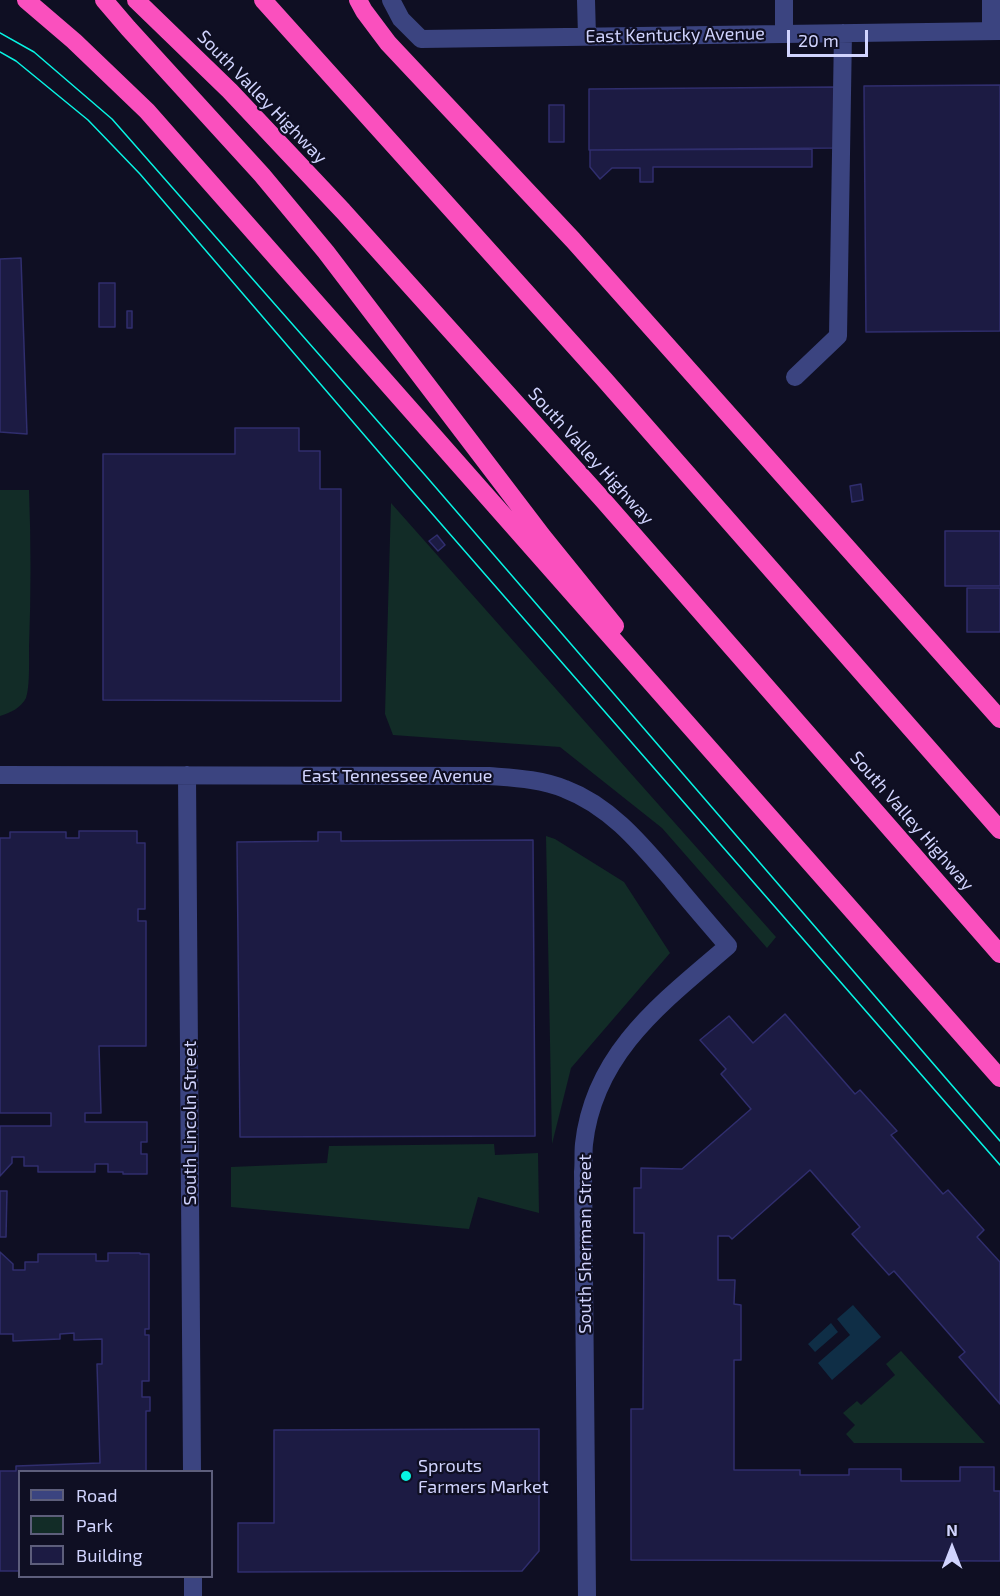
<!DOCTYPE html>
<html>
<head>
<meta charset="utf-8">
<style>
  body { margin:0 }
  #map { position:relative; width:1000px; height:1596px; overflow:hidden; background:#0f0f23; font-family:"Exo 2",sans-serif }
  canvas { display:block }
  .legend { position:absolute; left:18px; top:1470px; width:195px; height:108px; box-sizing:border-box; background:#0f0f23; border:2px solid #5d5e7b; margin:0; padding:8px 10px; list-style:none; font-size:18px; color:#d1d4fe }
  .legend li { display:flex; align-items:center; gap:12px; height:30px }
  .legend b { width:30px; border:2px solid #5d5e7b }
  .north { position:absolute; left:922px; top:1518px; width:60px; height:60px; -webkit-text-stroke:4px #0f0f23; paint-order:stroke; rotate:0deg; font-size:16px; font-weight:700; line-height:24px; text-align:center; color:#d1d4fe }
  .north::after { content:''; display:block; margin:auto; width:21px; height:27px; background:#d1d4fe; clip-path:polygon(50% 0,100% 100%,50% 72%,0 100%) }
  .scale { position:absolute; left:787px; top:30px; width:81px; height:27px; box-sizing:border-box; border:3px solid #d1d4fe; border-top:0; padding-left:8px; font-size:18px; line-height:21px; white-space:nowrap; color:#d1d4fe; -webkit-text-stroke:4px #0f0f23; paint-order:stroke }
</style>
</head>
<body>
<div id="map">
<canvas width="1000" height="1596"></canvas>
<ul class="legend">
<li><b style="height:8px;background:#3b4480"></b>Road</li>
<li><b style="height:16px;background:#122c27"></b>Park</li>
<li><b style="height:16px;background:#1c1b43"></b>Building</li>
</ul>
<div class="north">N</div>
<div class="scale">20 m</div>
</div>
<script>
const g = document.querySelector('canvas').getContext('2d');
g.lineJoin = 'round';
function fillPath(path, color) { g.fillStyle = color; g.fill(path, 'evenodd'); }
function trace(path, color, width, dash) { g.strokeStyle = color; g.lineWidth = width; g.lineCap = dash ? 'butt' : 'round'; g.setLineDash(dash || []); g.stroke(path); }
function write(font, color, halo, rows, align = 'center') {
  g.font = font + ' "Exo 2",sans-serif'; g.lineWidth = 4.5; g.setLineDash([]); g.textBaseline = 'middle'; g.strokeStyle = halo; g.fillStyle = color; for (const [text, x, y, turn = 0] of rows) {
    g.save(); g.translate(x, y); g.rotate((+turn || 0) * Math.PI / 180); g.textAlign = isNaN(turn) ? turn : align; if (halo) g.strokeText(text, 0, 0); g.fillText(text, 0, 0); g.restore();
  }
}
fillPath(new Path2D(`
  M0,490H29C31,543 31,594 29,647C29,660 30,687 26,698C21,708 10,713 0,716Z
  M391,503L776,937L767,948L662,828L560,747L393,735L385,714Z
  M546,836L555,839L624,882L670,953L571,1068L552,1144Z
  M494,1144L495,1155L538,1153L539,1213L478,1197L469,1229L231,1207V1167L327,1163L329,1146Z
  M901,1351L985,1443H854L846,1434L855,1425L843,1413L857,1401L861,1405L895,1375L886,1364Z`), '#122c27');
fillPath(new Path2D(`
  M853,1305L881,1337L832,1380L818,1363L850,1335L837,1319Z
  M831,1323L838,1332L815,1352L808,1344Z`), '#0f2e46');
const building = new Path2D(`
  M1000,85V331L866,332L864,86Z
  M834,87L835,148L589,150V89Z
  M549,105H564V142H549Z
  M812,149V167H653V182H640V168H612L600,179L590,167V150Z
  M21,258L27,434L0,432V259Z
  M99,283H115V327H99Z
  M127,311H132V328H127Z
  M235,428H299V451H320V489H341V701L103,700V454H235Z
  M861,484L863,500L852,502L850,486Z
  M945,531H1000V586H945Z
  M437,535L445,545L438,551L429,541Z
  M967,588H1000V632H967Z
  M79,831H137V843H145V909H138V921H146V1046H99L101,1113H85V1122H147V1142H141V1154H147V1174H123V1172H108V1164H95V1172H38V1166H24V1157H12V1163L0,1176V1126H51V1113H0V838H10V832H66V838H79Z
  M318,832H341V841L533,840L535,1136L240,1137L237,842L318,841Z
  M785,1014L855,1094L860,1090L897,1131L891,1135L943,1194L948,1190L984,1230L977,1237L1000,1262V1404L959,1357L965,1352L894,1271L889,1275L852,1234L860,1227L810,1170L732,1239L729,1236H718V1280H735L734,1304L741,1305V1360H734V1470H800V1475H849V1469H901V1481H960V1467H994V1491H1000V1561L631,1560V1409H643L644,1233H634V1188H641V1168L682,1169L751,1109L721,1074L726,1069L700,1040L729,1016L753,1043Z
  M0,1191H7L6,1237H0Z
  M0,1252L13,1264V1270H25V1262H38V1254H96V1261H108V1253H140V1254H149V1329H145V1335H149V1381H142V1397H150V1411H146V1472H20V1571H0V1471H16V1466L100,1463L97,1364H102V1339L74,1340V1333L60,1334V1339L13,1341V1334H0Z
  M539,1429V1551L522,1571L238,1572V1523H274V1430Z`);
fillPath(building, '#1c1b43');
trace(building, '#302e6e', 1.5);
trace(new Path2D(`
  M391,0L401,19L421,39L1000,31
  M586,0L587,36
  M784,0V33
  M991,0V31
  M795,377L838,336L843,33
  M0,775L489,776C514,778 541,779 565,789C610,806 641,844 672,880C690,902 709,924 728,946C664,1001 594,1052 584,1144C583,1153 584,1162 583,1172L587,1596
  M187,775L192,1472
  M193,1576V1596`), '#3b4480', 18);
trace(new Path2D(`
  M26,0L74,41L147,111L1000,1078
  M104,0L128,28L262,175L326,252L543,537L615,626
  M136,0L230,91L343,211L603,500L1000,954
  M263,0L604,379L1000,830
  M358,0L364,11L388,43L573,240L1000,719`), '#fa50be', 18);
trace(new Path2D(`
  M0,33L34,52L112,119L425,475L1000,1141
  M0,52L16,61L88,120L140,174L408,486L1000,1165`), '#07f4e3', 1.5);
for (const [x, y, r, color] of [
  [406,1476,6,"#07f4e3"]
]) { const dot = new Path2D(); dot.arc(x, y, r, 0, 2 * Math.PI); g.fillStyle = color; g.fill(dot); trace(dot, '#0f0f23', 2); }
write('18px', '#d1d4fe', '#0f0f23', [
  ["East Kentucky Avenue",675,35,-1],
  ["South Valley Highway",262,97,46],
  ["South Valley Highway",591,456,48],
  ["East Tennessee Avenue",397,776],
  ["South Valley Highway",912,821,49],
  ["South Lincoln Street",190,1123,-90],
  ["South Sherman Street",585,1244,-90]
]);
write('18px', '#d1d4fe', '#0f0f23', [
  ["Sprouts",418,1466],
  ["Farmers Market",418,1487]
], 'left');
</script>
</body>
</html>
